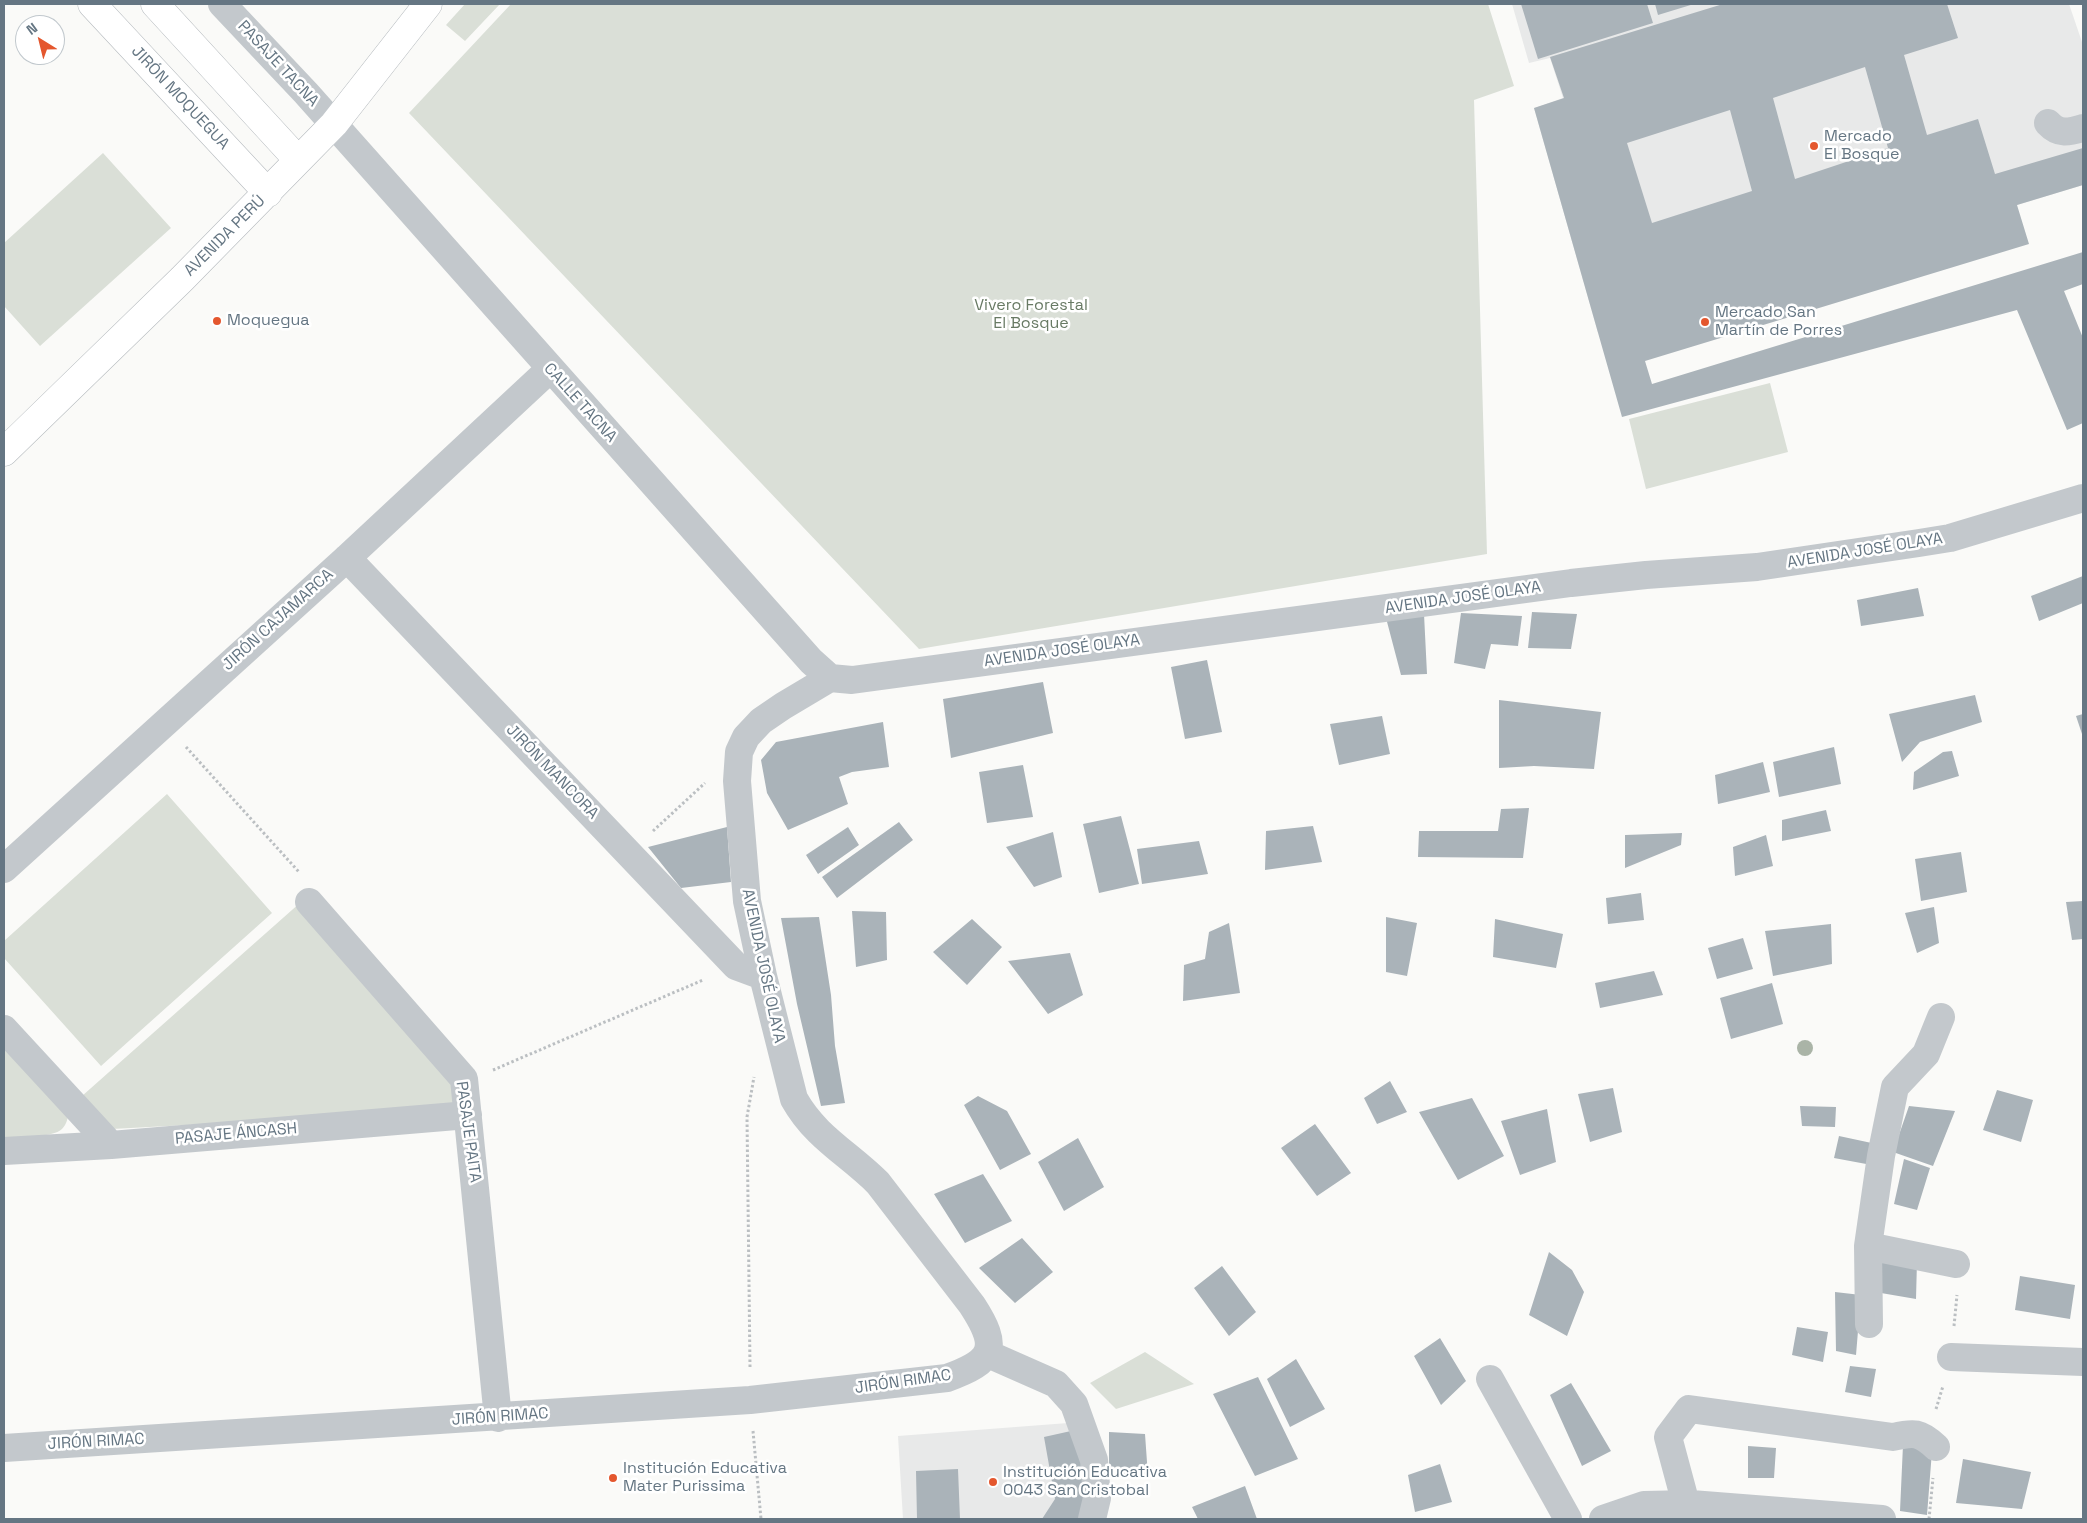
<!DOCTYPE html>
<html>
<head>
<meta charset="utf-8">
<style>
  body { margin:0 }
  #map { position:relative; width:2087px; height:1523px; overflow:hidden; background:#fafaf8; font-family:"Space Grotesk",sans-serif }
  canvas { display:block }
  .frame { position:absolute; inset:0; border:5px solid #657683; pointer-events:none }
  .north { position:absolute; left:15px; top:15px; width:50px; height:50px; box-sizing:border-box; background:#fff; border:1px solid #c1c8cd; border-radius:50%; rotate:324deg; font-size:14px; font-weight:700; line-height:20px; text-align:center; color:#657683 }
  .north::after { content:''; display:block; margin:auto; width:18px; height:22px; background:#e4572e; clip-path:polygon(50% 0,100% 100%,50% 72%,0 100%) }
</style>
</head>
<body>
<div id="map">
<canvas width="2087" height="1523"></canvas>
<div class="frame"></div>
<div class="north">N</div>
</div>
<script>
const g = document.querySelector('canvas').getContext('2d');
g.lineJoin = 'round';
function fillPath(path, color) { g.fillStyle = color; g.fill(path, 'evenodd'); }
function trace(path, color, width, dash) { g.strokeStyle = color; g.lineWidth = width; g.lineCap = dash ? 'butt' : 'round'; g.setLineDash(dash || []); g.stroke(path); }
function write(font, color, halo, rows, align = 'center') {
  g.font = font + ' "Space Grotesk",sans-serif'; g.lineWidth = 5; g.setLineDash([]); g.textBaseline = 'middle'; g.strokeStyle = halo; g.fillStyle = color; for (const [text, x, y, turn = 0] of rows) {
    g.save(); g.translate(x, y); g.rotate((+turn || 0) * Math.PI / 180); g.textAlign = isNaN(turn) ? turn : align; if (halo) g.strokeText(text, 0, 0); g.fillText(text, 0, 0); g.restore();
  }
}
fillPath(new Path2D(`
  M1512,4H2069L2083,45V185L1598,333L1534,108L1563,98L1550,58L1529,63Z
  M1068,1423L1080,1519H903L898,1436Z`), '#e8e9e9');
fillPath(new Path2D(`
  M465,4H500L465,41L446,25Z
  M511,4H1488L1514,86L1474,100L1487,554L919,649L409,113Z
  M103,153L171,228L40,346L4,306V243Z
  M1770,383L1788,452L1646,489L1629,419Z
  M167,794L272,913L101,1066L4,958V941Z
  M301,902L459,1089L449,1111L112,1129L82,1096Z
  M4,1039L69,1111C68,1117 67,1124 62,1129C53,1138 17,1137 4,1138Z
  M1145,1352L1194,1384L1116,1409L1090,1383Z`), '#dadfd7');
fillPath(new Path2D(`
  M1521,4H1647L1653,23L1538,59Z
  M1655,4H1694L1658,15Z
  M1723,4H1947L1958,38L1904,55L1927,135L1978,119L1995,174L2083,148V185L2017,205L2029,244L1645,361L1652,384L2083,252V284L2064,291L2083,338V423L2067,430L2017,310L1622,417L1534,108L1564,98L1550,57ZM1865,67L1888,148L1795,179L1773,98ZM1730,110L1752,191L1652,223L1627,143Z
  M2083,576V603L2039,621L2031,596Z
  M1918,588L1924,616L1861,626L1857,600Z
  M1532,612L1577,614L1571,649L1528,648Z
  M1461,613L1522,616L1518,646L1491,644L1485,669L1454,663Z
  M1424,614L1427,674L1401,675L1386,618Z
  M1207,660L1222,732L1185,739L1171,667Z
  M1043,682L1053,733L951,758L943,699Z
  M1975,695L1982,722L1920,742L1902,762L1889,714Z
  M1499,700L1601,712L1594,769L1534,766L1499,768Z
  M2083,714V737L2076,716Z
  M1382,716L1390,754L1339,765L1330,724Z
  M883,722L889,767L852,772L839,777L848,804L788,830L767,793L761,760L776,742Z
  M1834,747L1841,784L1779,797L1773,762Z
  M1952,751L1959,776L1913,790L1914,772L1943,752Z
  M1763,762L1770,792L1718,804L1715,775Z
  M1023,765L1033,817L987,823L979,772Z
  M1529,808L1523,858L1418,857L1419,831H1498L1501,809Z
  M1826,810L1831,831L1782,841V820Z
  M1121,816L1139,884L1099,893L1083,824Z
  M899,822L913,840L837,898L822,877Z
  M1313,826L1322,862L1265,870L1266,831Z
  M727,827L731,882L681,888L648,847Z
  M848,827L859,845L818,874L806,855Z
  M1053,832L1062,877L1034,887L1006,847Z
  M1682,833L1681,845L1625,868V835Z
  M1766,835L1773,866L1735,876L1733,847Z
  M1199,841L1208,874L1142,884L1137,849Z
  M1961,852L1967,892L1921,901L1915,859Z
  M1641,893L1644,920L1608,924L1606,898Z
  M2083,901V939L2072,940L2066,902Z
  M1934,907L1939,943L1917,953L1905,913Z
  M852,911L886,912L887,960L856,967Z
  M819,917L831,995L835,1046L845,1103L821,1106L797,1004L781,918Z
  M1386,917L1417,923L1407,976L1386,972Z
  M972,919L1002,947L967,985L933,952Z
  M1495,919L1563,934L1556,968L1493,957Z
  M1229,923L1240,993L1183,1001L1184,965L1205,959L1209,932Z
  M1831,924L1832,964L1773,976L1765,931Z
  M1743,938L1753,969L1717,979L1708,948Z
  M1070,953L1083,995L1048,1014L1008,961Z
  M1654,971L1663,995L1600,1008L1595,983Z
  M1772,983L1783,1024L1731,1039L1720,998Z
  M1390,1081L1407,1112L1377,1124L1364,1098Z
  M1613,1088L1622,1132L1590,1142L1578,1094Z
  M1997,1090L2033,1100L2021,1142L1983,1130Z
  M978,1096L1007,1111L1031,1154L1000,1170L964,1105Z
  M1472,1098L1504,1156L1458,1180L1419,1112Z
  M1800,1106L1836,1107L1835,1127L1802,1126Z
  M1909,1106L1955,1111L1933,1166L1893,1152Z
  M1547,1109L1556,1162L1520,1175L1501,1121Z
  M1315,1124L1351,1173L1317,1196L1281,1148Z
  M1839,1136L1881,1145L1877,1166L1834,1158Z
  M1078,1138L1104,1187L1064,1211L1038,1162Z
  M1904,1159L1930,1168L1917,1210L1894,1204Z
  M983,1174L1012,1221L965,1243L934,1194Z
  M1022,1238L1053,1272L1015,1303L979,1268Z
  M1549,1252L1572,1270L1584,1292L1567,1336L1529,1315Z
  M1881,1257L1917,1261L1916,1299L1881,1293Z
  M1222,1266L1256,1312L1229,1336L1194,1288Z
  M2020,1276L2075,1285L2070,1319L2015,1310Z
  M1835,1292L1861,1295L1856,1355L1836,1351Z
  M1797,1327L1828,1332L1823,1362L1792,1355Z
  M1440,1338L1466,1381L1441,1405L1414,1356Z
  M1296,1359L1325,1409L1290,1427L1267,1379Z
  M1850,1366L1876,1369L1871,1397L1845,1392Z
  M1258,1377L1298,1459L1255,1476L1213,1394Z
  M1571,1383L1611,1451L1582,1466L1550,1395Z
  M1071,1431L1085,1468L1086,1496L1080,1519H1042L1055,1499L1044,1437Z
  M1109,1432L1145,1434L1148,1476L1109,1477Z
  M1903,1445L1932,1451L1927,1515L1900,1511Z
  M1748,1446L1776,1448L1774,1478H1748Z
  M1963,1459L2031,1472L2022,1509L1956,1503Z
  M1440,1464L1452,1502L1415,1512L1408,1475Z
  M958,1469L960,1519H917L916,1471Z
  M1245,1486L1257,1519H1198L1192,1507Z`), '#aab3b9');
const major = new Path2D(`
  M92,4L268,193
  M155,4L298,160
  M4,452L182,279L334,124L428,4`);
trace(major, '#b5babe', 29);
trace(new Path2D(`
  M186,747L299,872
  M653,831L705,783
  M493,1070L703,980
  M1954,1326L1957,1295
  M750,1367L747,1117L754,1077
  M1936,1409L1943,1386
  M753,1431L761,1519
  M1929,1519L1933,1478`), '#bbbfc2', 3, [2.5, 2.5]);
trace(new Path2D(`
  M222,4L306,93L811,661L830,678
  M2048,123C2059,135 2069,132 2083,128
  M347,558L736,966L763,976
  M4,869L347,558L550,369
  M309,902L464,1079L498,1418
  M4,1029L111,1145
  M4,1151L111,1145L468,1115
  M1868,1246L1956,1264
  M1869,1324L1868,1246L1881,1156L1895,1087L1926,1054L1941,1017
  M988,1354L1056,1384L1074,1404L1094,1460L1097,1498L1092,1519
  M1951,1357L2083,1362
  M1490,1379L1568,1519
  M4,1448L750,1400L947,1378C994,1361 1000,1348 972,1305L878,1183C848,1153 816,1138 794,1099L763,976L747,901L737,781L739,752L746,737L761,721L783,706L830,678L852,680L1571,583L1646,575L1757,567L1919,543L1950,538L2083,498
  M1603,1519L1644,1505L1691,1504L1882,1519
  M1690,1519L1668,1437L1689,1409L1893,1437C1914,1432 1920,1432 1936,1447`), '#c3c8cc', 28);
trace(major, '#fff', 28);
g.fillStyle = '#aab4a7';
for (const [x, y] of [
  [1805,1048]
]) { g.beginPath(); g.arc(x, y, 8, 0, 2 * Math.PI); g.fill(); }
for (const [x, y, r, color] of [
  [1814,146,5,"#e4572e"],
  [217,321,5,"#e4572e"],
  [1705,322,5,"#e4572e"],
  [613,1478,5,"#e4572e"],
  [993,1482,5,"#e4572e"]
]) { const dot = new Path2D(); dot.arc(x, y, r, 0, 2 * Math.PI); g.fillStyle = color; g.fill(dot); trace(dot, '#fff', 2); }
write('16px', '#657683', '#fff', [
  ["PASAJE TACNA",278,64,47],
  ["JIRÓN MOQUEGUA",180,98,47],
  ["AVENIDA PERÚ",225,236,-45],
  ["CALLE TACNA",580,403,48],
  ["AVENIDA JOSÉ OLAYA",1865,551,-9],
  ["AVENIDA JOSÉ OLAYA",1463,598,-8],
  ["JIRÓN CAJAMARCA",278,620,-42],
  ["AVENIDA JOSÉ OLAYA",1062,651,-8],
  ["JIRÓN MANCORA",552,772,46],
  ["AVENIDA JOSÉ OLAYA",763,966,78],
  ["PASAJE PAITA",468,1132,82],
  ["PASAJE ÁNCASH",236,1134,-5],
  ["JIRÓN RIMAC",903,1382,-8],
  ["JIRÓN RIMAC",500,1417,-4],
  ["JIRÓN RIMAC",96,1442,-3]
]);
write('16px', '#657683', '#fff', [
  ["Mercado",1824,137],
  ["El Bosque",1824,155],
  ["Mercado San",1715,313],
  ["Martín de Porres",1715,331],
  ["Moquegua",227,321],
  ["Institución Educativa",623,1469],
  ["Mater Purissima",623,1487],
  ["Institución Educativa",1003,1473],
  ["0043 San Cristobal",1003,1491]
], 'left');
write('16px', '#687a64', '#fff', [
  ["Vivero Forestal",1031,306],
  ["El Bosque",1031,324]
]);
</script>
</body>
</html>
